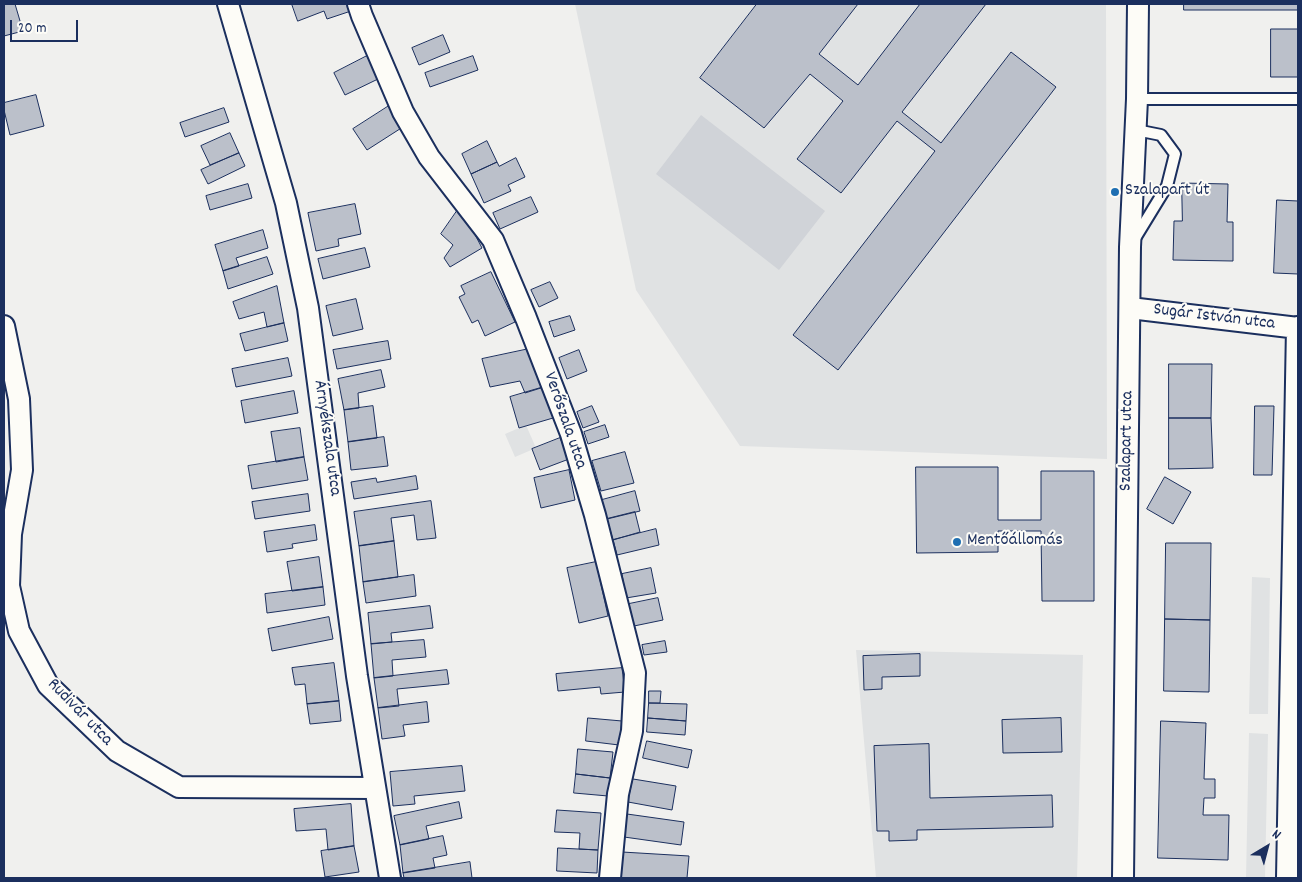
<!DOCTYPE html>
<html>
<head>
<meta charset="utf-8">
<style>
  body { margin:0 }
  #map { position:relative; width:1302px; height:882px; overflow:hidden; background:#f0f0ee; font-family:Dekko,sans-serif }
  canvas { display:block }
  .frame { position:absolute; inset:0; border:5px solid #1b2f5e; pointer-events:none }
  .north { position:absolute; left:1242px; top:822px; width:50px; height:50px; -webkit-text-stroke:4px #fdfcf7; paint-order:stroke; rotate:37deg; font-size:14px; font-weight:700; line-height:20px; text-align:center; color:#1b2f5e }
  .north::after { content:''; display:block; margin:auto; width:18px; height:22px; background:#1b2f5e; clip-path:polygon(50% 0,100% 100%,50% 72%,0 100%) }
  .scale { position:absolute; left:10px; top:20px; width:68px; height:22px; box-sizing:border-box; border:2px solid #1b2f5e; border-top:0; padding-left:6px; font-size:15px; line-height:18px; white-space:nowrap; color:#1b2f5e; -webkit-text-stroke:4px #fdfcf7; paint-order:stroke }
</style>
</head>
<body>
<div id="map">
<canvas width="1302" height="882"></canvas>
<div class="frame"></div>
<div class="north">N</div>
<div class="scale">20 m</div>
</div>
<script>
const g = document.querySelector('canvas').getContext('2d');
g.lineJoin = 'round';
function fillPath(path, color) { g.fillStyle = color; g.fill(path, 'evenodd'); }
function trace(path, color, width, dash) { g.strokeStyle = color; g.lineWidth = width; g.lineCap = dash ? 'butt' : 'round'; g.setLineDash(dash || []); g.stroke(path); }
function write(font, color, halo, rows, align = 'center') {
  g.font = font + ' Dekko,sans-serif'; g.lineWidth = 4; g.setLineDash([]); g.textBaseline = 'middle'; g.strokeStyle = halo; g.fillStyle = color; for (const [text, x, y, turn = 0] of rows) {
    g.save(); g.translate(x, y); g.rotate((+turn || 0) * Math.PI / 180); g.textAlign = isNaN(turn) ? turn : align; if (halo) g.strokeText(text, 0, 0); g.fillText(text, 0, 0); g.restore();
  }
}
fillPath(new Path2D(`
  M575,4H1106L1107,459L740,446L636,290Z
  M526,425L536,448L515,457L505,434Z
  M1252,577L1270,578L1268,714H1249Z
  M856,650L1083,655L1077,878H876Z
  M1249,733L1268,734L1265,878H1246Z`), '#e0e2e3');
fillPath(new Path2D(`
  M701,115L825,211L779,270L656,174Z`), '#d0d3d8');
const building = new Path2D(`
  M4,4H15L23,31L4,36Z
  M292,4H349L351,11L327,19L324,11L298,21Z
  M757,4H858L819,54L858,85L920,4H986L902,112L941,143L1011,52L1056,87L838,370L793,335L935,151L897,121L841,193L797,159L843,101L810,74L764,128L700,78Z
  M1184,4H1298V10H1184Z
  M1271,29H1298V77H1271Z
  M443,35L450,52L419,65L412,48Z
  M367,56L378,79L345,95L334,73Z
  M473,56L478,70L430,87L425,73Z
  M36,95L44,126L10,135L4,110V103Z
  M392,104L406,125L367,150L353,129Z
  M224,108L229,122L185,137L180,123Z
  M230,133L239,153L210,165L201,146Z
  M487,141L497,162L471,174L462,154Z
  M239,153L245,166L208,184L201,170Z
  M516,158L525,177L508,185L511,191L484,203L471,174L497,162L499,166Z
  M1182,183L1228,184L1227,222H1233V261L1173,260L1174,221H1182Z
  M248,184L252,198L210,210L206,196Z
  M531,197L538,212L500,229L493,213Z
  M1277,200L1298,201V274L1274,273Z
  M355,204L361,234L338,239L339,246L316,251L308,213Z
  M457,211L470,225L482,248L450,267L444,258L453,245L441,234Z
  M263,230L268,248L236,258L239,266L223,271L215,245Z
  M365,248L370,267L323,279L318,259Z
  M267,257L273,274L228,289L223,271Z
  M491,272L515,322L485,336L478,320L472,323L459,297L465,294L461,286Z
  M550,282L558,298L539,307L531,290Z
  M277,286L284,323L267,327L264,312L239,319L233,302Z
  M356,299L363,329L333,336L326,306Z
  M570,316L575,330L554,337L549,322Z
  M284,323L288,341L245,351L240,334Z
  M388,341L391,359L337,369L333,350Z
  M529,349L544,387L525,393L520,381L490,387L482,359Z
  M579,350L587,371L567,379L559,358Z
  M288,358L292,376L236,387L232,369Z
  M1169,364H1212L1211,418H1169Z
  M381,370L385,387L358,393L359,408L344,410L338,379Z
  M544,387L553,418L519,428L510,397Z
  M294,391L298,413L245,423L241,401Z
  M373,406L377,438L348,442L344,410Z
  M592,406L599,422L583,428L577,412Z
  M1255,406H1274L1272,475H1254Z
  M1169,418H1211L1213,468L1169,469Z
  M605,425L609,437L588,444L584,432Z
  M300,428L304,457L276,462L271,432Z
  M384,437L388,466L351,470L348,442Z
  M560,438L569,459L540,470L532,449Z
  M625,452L634,483L601,491L592,461Z
  M304,457L308,480L252,489L248,466Z
  M916,467H998V520H1041V471H1094V601H1042L1041,531H998V552L917,553Z
  M569,470L575,500L541,508L534,478Z
  M416,476L418,489L354,499L351,482L376,478L377,482Z
  M1165,477L1191,492L1173,524L1147,509Z
  M635,491L640,511L607,519L602,500Z
  M308,494L310,511L255,519L252,502Z
  M431,501L436,538L417,540L414,515L391,518L394,541L359,546L354,512Z
  M635,512L640,532L613,540L607,519Z
  M315,525L317,540L292,544L293,548L267,552L264,532Z
  M656,529L659,545L617,555L613,540Z
  M394,541L398,577L363,582L359,546Z
  M1166,543H1211L1210,620L1165,619Z
  M319,557L323,587L292,591L287,562Z
  M596,562L608,616L579,623L567,568Z
  M651,568L656,593L626,598L622,574Z
  M414,575L416,596L366,603L363,582Z
  M323,587L325,605L267,613L265,594Z
  M658,598L663,620L634,626L629,604Z
  M430,606L433,628L391,633L392,642L371,644L368,613Z
  M329,617L333,639L272,651L268,629Z
  M1165,619L1210,620L1209,692L1164,691Z
  M424,640L426,657L392,660L393,676L374,678L371,644Z
  M665,641L667,652L644,655L642,645Z
  M920,654V676L882,677V689L864,690L863,656Z
  M334,663L339,701L307,704L305,684L295,685L292,668Z
  M622,668L625,692L601,694L600,687L558,691L556,674Z
  M447,670L449,684L397,689L399,706L378,708L374,678Z
  M649,691H661L660,703H649Z
  M339,701L341,721L310,724L307,704Z
  M427,702L429,722L403,725L405,736L382,739L378,708Z
  M649,703L687,704L686,721L648,718Z
  M588,718L622,721L619,745L586,741Z
  M648,718L686,721L685,735L647,732Z
  M1061,718L1062,752L1003,753L1002,720Z
  M1161,721L1206,723L1204,779H1215V798H1204L1203,815H1229L1228,860L1158,858Z
  M647,741L692,750L688,768L643,758Z
  M929,744L930,798L1052,795L1053,827L917,830V840L889,841V831H877L874,746Z
  M578,749L613,752L610,778L576,774Z
  M462,766L465,791L414,796L415,804L393,806L390,772Z
  M576,774L610,778L608,796L574,793Z
  M633,779L676,786L672,810L628,802Z
  M459,802L462,818L426,826L429,839L400,845L394,816Z
  M351,804L354,846L328,850L326,829L296,831L294,809Z
  M557,810L601,813L598,850L579,849L580,833L555,832Z
  M627,814L684,822L681,845L624,837Z
  M443,836L447,855L433,858L435,868L403,873L400,845Z
  M354,846L359,872L325,877L321,851Z
  M558,848L598,850L597,873L557,871Z
  M622,852L689,856L687,878H621Z
  M470,862L472,878H404L403,873Z`);
fillPath(building, '#bbc0ca');
trace(building, '#1b2f5e', 1);
const service = new Path2D(`
  M1137,99H1298
  M1134,240L1167,186L1175,154L1161,135L1136,130`);
const minor = new Path2D(`
  M228,4L286,203L308,308L357,676L390,878
  M358,4L362,16L403,112L429,157L493,240L526,318L571,434L595,515L635,673L632,731L618,794L610,878
  M1130,308L1298,328
  M4,326L19,399L22,470L11,534L9,586L19,631L48,685L117,751L179,787L375,788
  M1123,878L1130,247L1137,99L1138,4
  M1287,878L1297,327`);
trace(service, '#1b2f5e', 14);
trace(minor, '#1b2f5e', 24);
trace(service, '#fdfcf7', 10);
trace(minor, '#fdfcf7', 20);
for (const [x, y, r, color] of [
  [1115,192,5,"#1f6fb2"],
  [957,542,5,"#1f6fb2"]
]) { const dot = new Path2D(); dot.arc(x, y, r, 0, 2 * Math.PI); g.fillStyle = color; g.fill(dot); trace(dot, '#fdfcf7', 2); }
write('18px', '#1b2f5e', '#fdfcf7', [
  ["Szalapart út",1125,192],
  ["Mentőállomás",967,542]
], 'left');
write('18px', '#1b2f5e', '#fdfcf7', [
  ["Sugár István utca",1214,318,7],
  ["Verőszala utca",564,421,71],
  ["Árnyékszala utca",326,438,82],
  ["Szalapart utca",1128,441,-89],
  ["Rudivár utca",79,713,46]
]);
</script>
</body>
</html>
